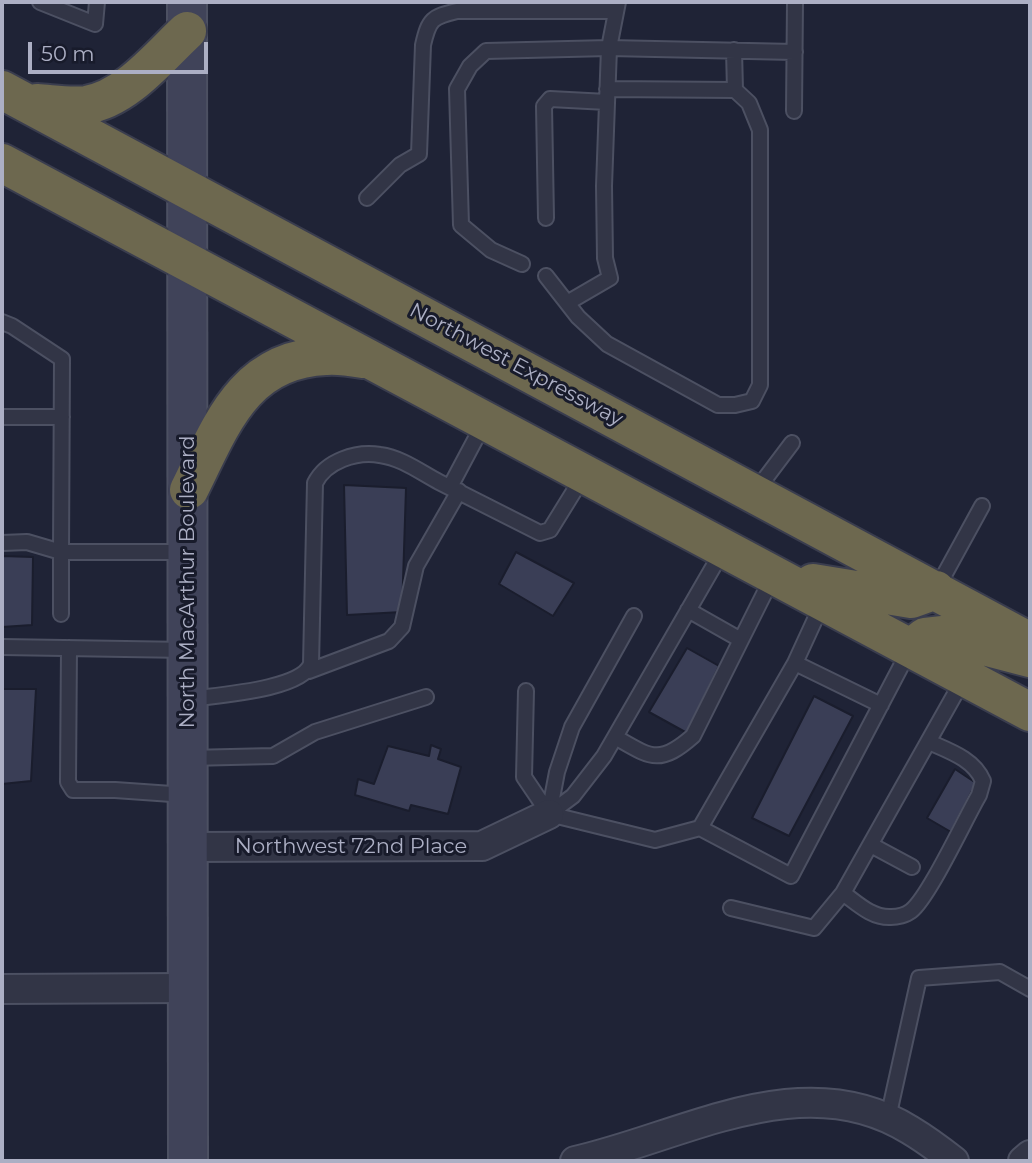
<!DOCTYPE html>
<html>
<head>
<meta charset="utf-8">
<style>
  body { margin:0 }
  #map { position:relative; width:1032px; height:1163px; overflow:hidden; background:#1f2336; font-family:Montserrat,sans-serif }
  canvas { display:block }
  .frame { position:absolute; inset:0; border:4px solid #acafc4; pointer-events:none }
  .scale { position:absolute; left:28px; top:42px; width:180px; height:32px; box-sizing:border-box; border:4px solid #acafc4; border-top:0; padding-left:9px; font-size:21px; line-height:24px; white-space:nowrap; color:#acafc4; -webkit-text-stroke:5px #181b2b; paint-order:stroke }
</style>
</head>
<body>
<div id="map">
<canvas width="1032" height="1163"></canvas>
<div class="frame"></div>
<div class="scale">50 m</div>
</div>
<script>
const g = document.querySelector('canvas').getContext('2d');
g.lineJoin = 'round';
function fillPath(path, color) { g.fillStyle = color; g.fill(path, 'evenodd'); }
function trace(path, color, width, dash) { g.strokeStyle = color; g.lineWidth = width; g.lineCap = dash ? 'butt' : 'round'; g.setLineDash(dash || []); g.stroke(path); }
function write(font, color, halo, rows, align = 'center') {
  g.font = font + ' Montserrat,sans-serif'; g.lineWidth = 6; g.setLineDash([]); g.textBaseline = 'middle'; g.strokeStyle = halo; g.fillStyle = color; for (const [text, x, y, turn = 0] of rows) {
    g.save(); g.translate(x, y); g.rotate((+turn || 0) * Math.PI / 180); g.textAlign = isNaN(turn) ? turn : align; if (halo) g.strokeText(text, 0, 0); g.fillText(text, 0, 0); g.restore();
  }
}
const building = new Path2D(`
  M344,485L406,488L402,612L347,615Z
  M516,552L574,583L553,616L499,584Z
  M2,556L33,557L32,625L2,627Z
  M687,648L719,666L687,733L649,712Z
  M2,689H36L31,781L2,784Z
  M814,696L853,716L789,836L752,818Z
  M431,745L441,749L438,759L461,767L448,814L411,805L409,811L355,795L358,779L374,784L388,746L429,756Z
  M955,769L976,783L951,832L927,818Z`);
fillPath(building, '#3a3e56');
trace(building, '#1a1d2d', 2);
const lane = new Path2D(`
  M40,2L95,24L97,2
  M734,50L735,90
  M794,111L795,2
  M367,198L400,165L419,154L423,45C429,19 432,17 457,11H616
  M546,218L544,106L550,99L607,102
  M522,264L491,250L461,225L457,89L470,66L486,51L609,48L795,52
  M546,276L578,317L607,344L718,405H735L752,401L760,385V130L749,103L735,90L607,89
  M567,303L610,278L605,258L604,186L609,48L618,2
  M2,322L12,326L62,359L61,552H188
  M2,417H62
  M450,487L484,423
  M755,492L792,443
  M2,543L27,542L61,552V614
  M936,590L982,506
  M688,610L741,640
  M2,647L187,650
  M69,648L68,782L73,790H115L186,795
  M795,663L881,705
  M309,671L389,641L402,627L416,566L459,491
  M526,691L524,777L549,814L655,840L700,828L791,876L910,649
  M190,699C217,695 301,690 311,664L315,483C326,461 356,451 380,455C402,458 420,472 439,482C473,499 507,516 540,533L550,530L584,475
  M615,737C650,757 659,766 693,736L773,576
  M189,758L273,756L315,732L426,697
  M549,814L573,796L604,756L723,550
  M549,814L557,772L572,727L634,616
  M700,828L795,663L823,602
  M871,845L912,867
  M843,893C858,904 872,918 891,917C897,917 906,915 911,911C929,897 965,819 979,795L983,781C974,759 949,751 929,742
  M731,908L814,928L843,893L964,678
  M888,1118L919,978L1000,972L1030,989`);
const street = new Path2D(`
  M188,847L482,846L549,814
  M2,989L187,988
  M575,1161C683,1137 803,1063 910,1130C925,1139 940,1150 954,1161
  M1023,1161L1030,1155`);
const secondary = new Path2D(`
  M187,2L188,1161`);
const highway = new Path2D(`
  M2,90L1030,642
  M37,103C53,104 70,107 86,105C126,99 159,57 187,31
  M2,163L1030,712
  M189,490C221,426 243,359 326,356C338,355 351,357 363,359
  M813,583L911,599L936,590
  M911,648L925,637L952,634L965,641L1030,658`);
trace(lane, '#4c5062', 18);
trace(street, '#4c5062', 32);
trace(secondary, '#4c5062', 42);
trace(highway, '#3a3d4e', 42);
trace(lane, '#323546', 14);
trace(street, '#323546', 28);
trace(secondary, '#404359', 38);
trace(highway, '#6d684f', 38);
write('21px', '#acafc4', '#181b2b', [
  ["Northwest Expressway",516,365,28],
  ["North MacArthur Boulevard",188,582,-90],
  ["Northwest 72nd Place",351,847]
]);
</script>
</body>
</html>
